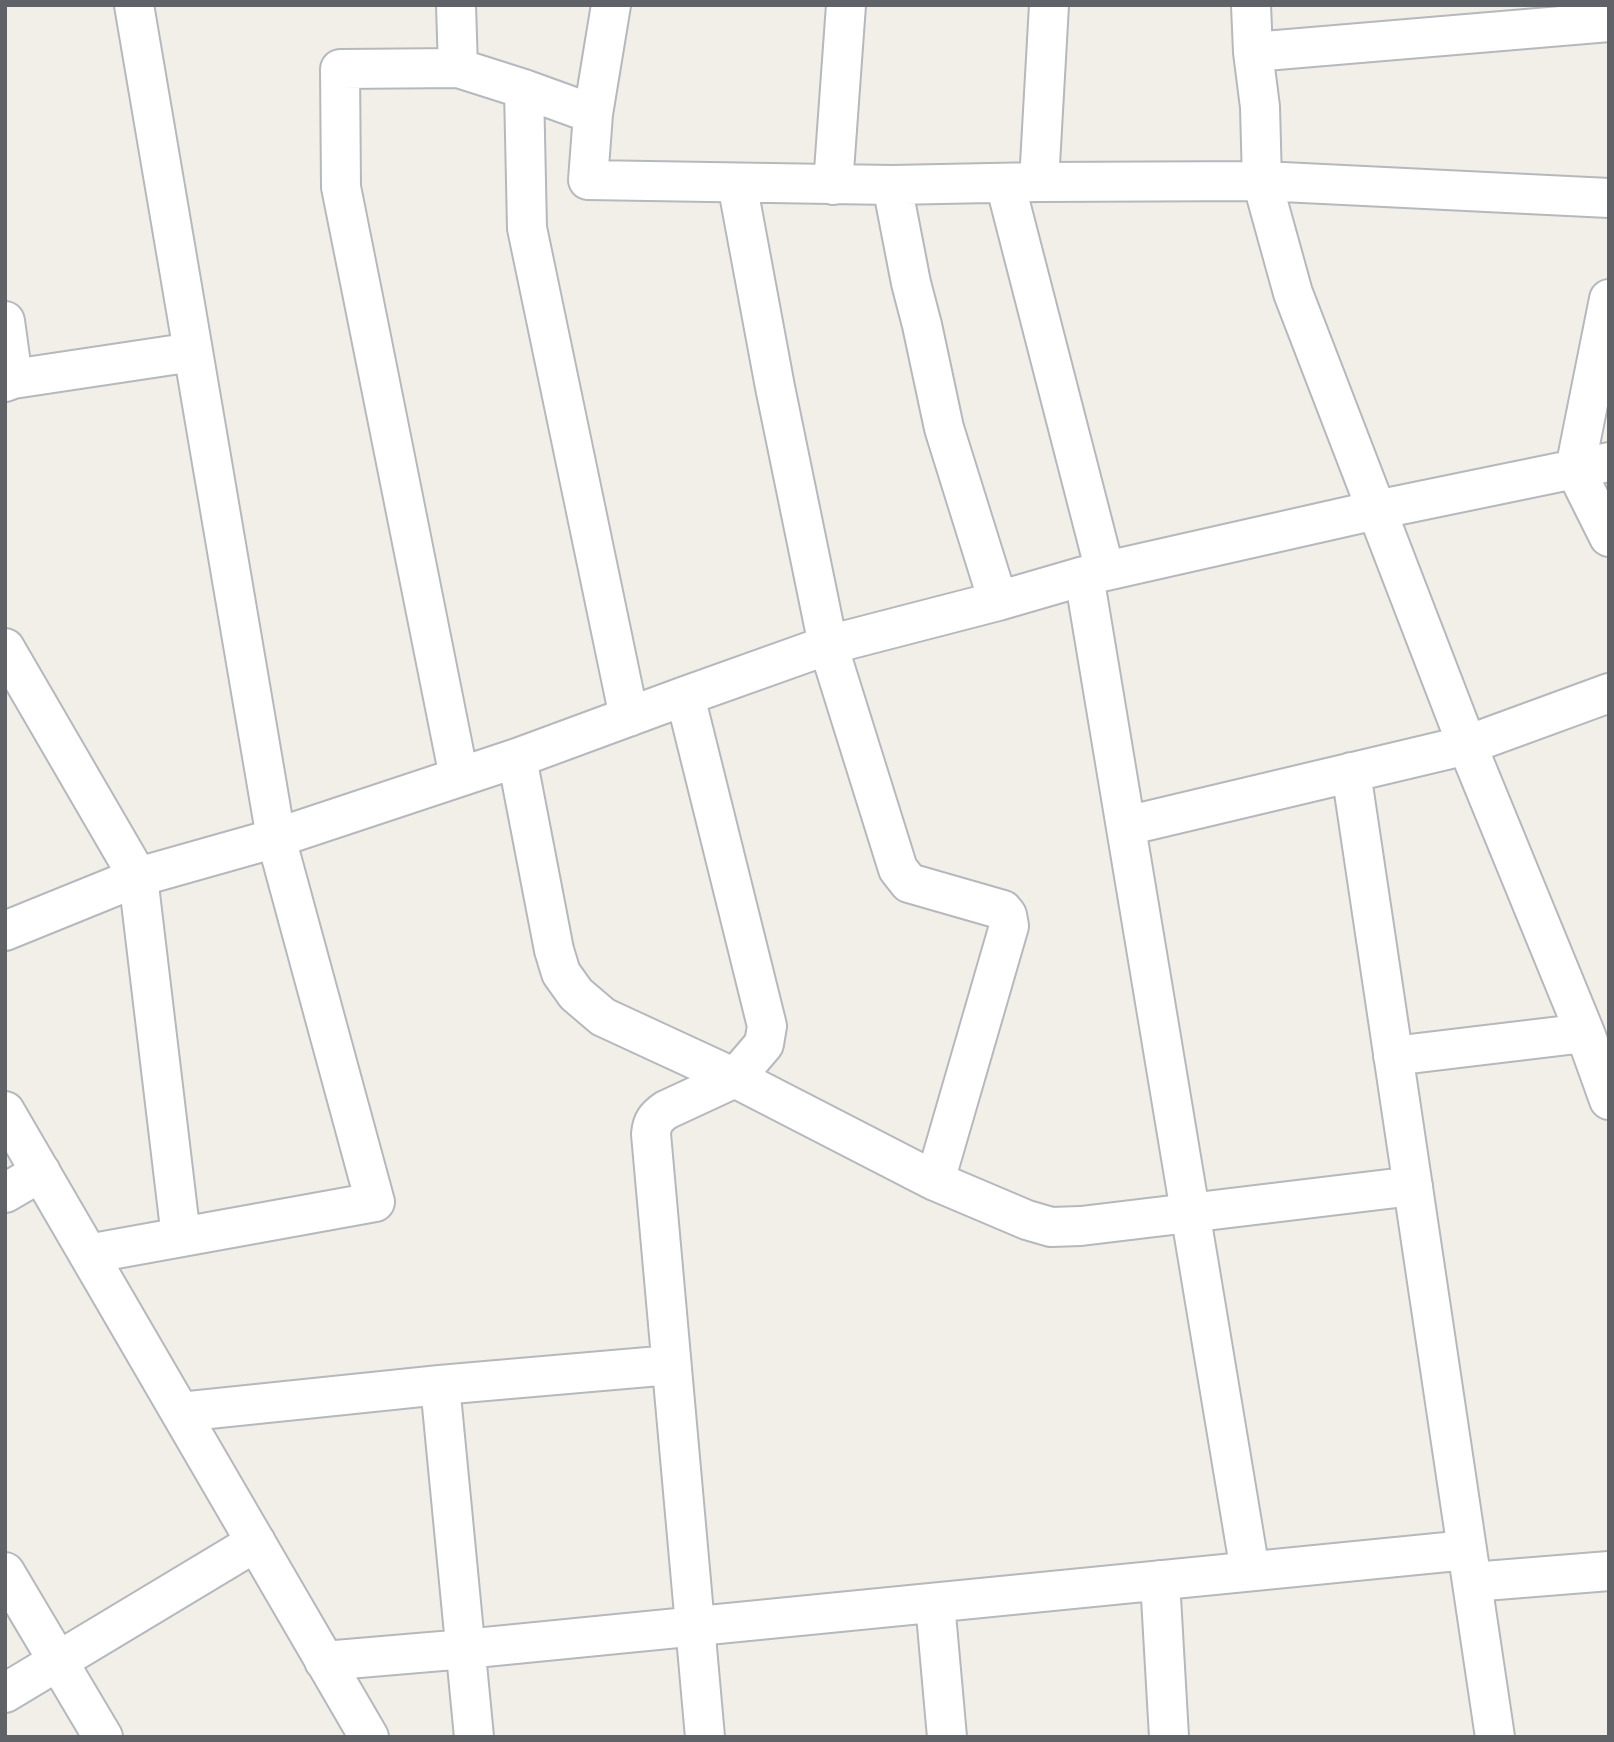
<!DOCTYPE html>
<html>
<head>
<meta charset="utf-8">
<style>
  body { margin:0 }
  #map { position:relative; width:1614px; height:1742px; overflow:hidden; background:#f1efe8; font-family:Figtree,sans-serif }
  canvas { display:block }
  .frame { position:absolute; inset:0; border:7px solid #5f6368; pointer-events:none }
</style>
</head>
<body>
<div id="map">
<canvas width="1614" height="1742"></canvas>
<div class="frame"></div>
</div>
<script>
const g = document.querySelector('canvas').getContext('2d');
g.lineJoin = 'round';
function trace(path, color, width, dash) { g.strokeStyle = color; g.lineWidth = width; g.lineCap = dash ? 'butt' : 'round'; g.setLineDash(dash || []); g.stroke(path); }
const minor = new Path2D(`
  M456,5L458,68
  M611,5L593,114L588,180L892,185L1039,182L1262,181L1609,198
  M1251,5L1253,52L1260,107L1262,181L1293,293L1467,745L1585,1033L1609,1100
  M1253,52L1609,22
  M524,89L527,228L629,717
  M1039,182L1049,5
  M737,183L775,387L828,645L898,869L909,883L1003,910L1007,915L1009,926L935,1181
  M1005,183L1105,571
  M833,185L846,5
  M892,185L911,283L922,325L944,428L998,601
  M1609,299L1575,469L1609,537
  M5,321L13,379
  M5,382L13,379L193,352
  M1084,576L1250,1571
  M5,648L138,877L181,1237
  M685,696L767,1026L764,1044L735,1078L666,1110C656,1117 652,1122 651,1134L705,1737
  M517,758L554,950L561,973L576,994L603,1017L735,1078L935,1181L1027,1220L1051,1227L1081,1226L1413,1186
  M1351,772L1495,1737
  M459,777L341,187L340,69L458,68L524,89L593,114
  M1126,826L1467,745L1609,693
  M5,931L138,877L276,838L517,758L685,696L828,645L998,601L1084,576L1376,510L1609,462
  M1393,1056L1585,1033
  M5,1111L369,1737
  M5,1193L41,1172
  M88,1254L375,1202L276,838L134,5
  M440,1385L474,1737
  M180,1412L440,1385L671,1365
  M5,1572L103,1737
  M1160,1580L1169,1737
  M1472,1582L1609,1571
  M935,1603L947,1737
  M324,1661L465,1649L1467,1550
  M5,1693L256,1542`);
trace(minor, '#b5b8bc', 42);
trace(minor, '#fff', 38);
</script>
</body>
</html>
